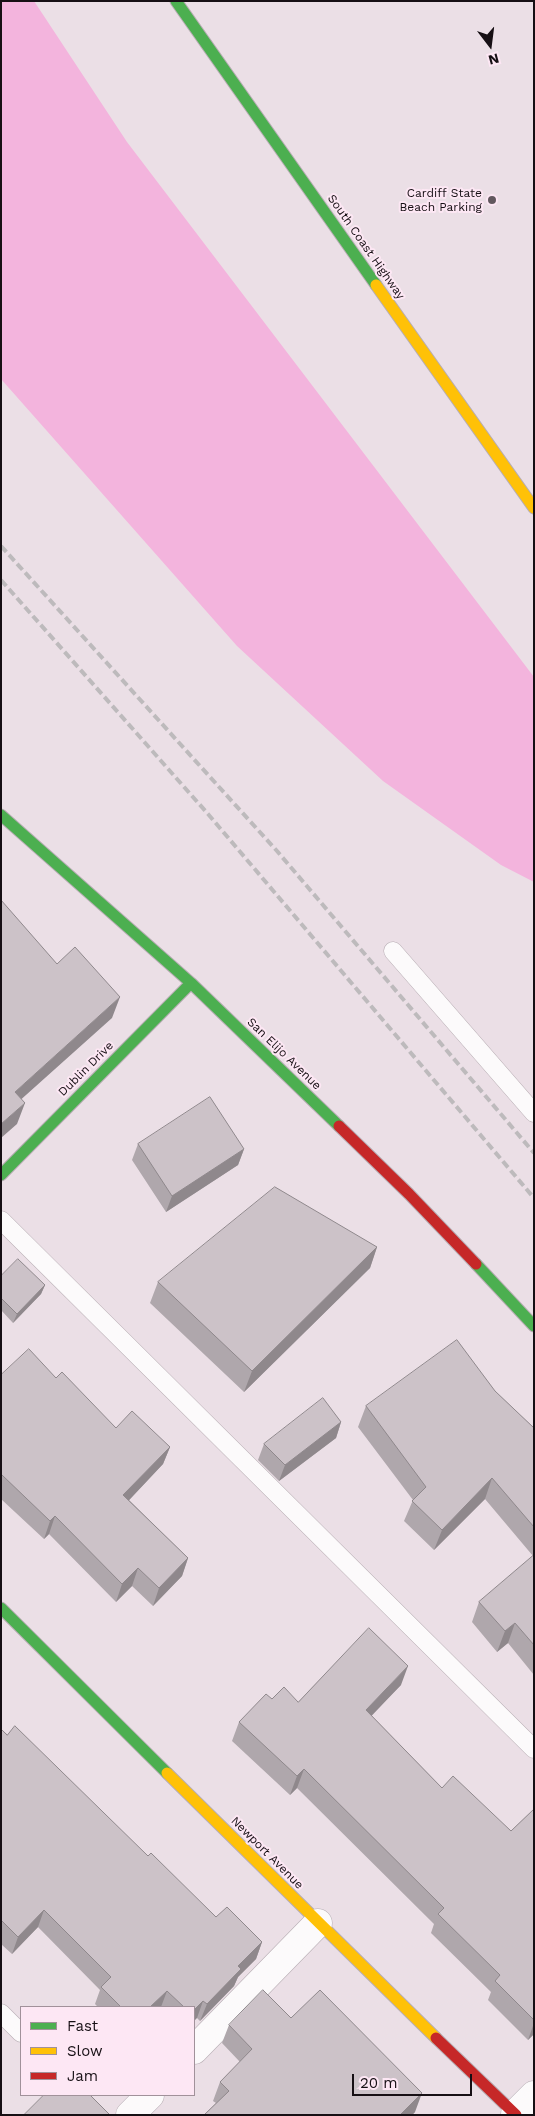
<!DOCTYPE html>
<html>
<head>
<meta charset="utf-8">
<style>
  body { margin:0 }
  #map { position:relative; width:535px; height:2116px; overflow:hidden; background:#ebdfe6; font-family:"Work Sans",sans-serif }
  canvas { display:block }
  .frame { position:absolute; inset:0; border:2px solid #160f14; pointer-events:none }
  .legend { position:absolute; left:20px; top:2006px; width:175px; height:90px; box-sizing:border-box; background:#fde7f4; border:1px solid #a1919a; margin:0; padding:6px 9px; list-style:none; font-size:15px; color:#160f14 }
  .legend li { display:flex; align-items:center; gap:10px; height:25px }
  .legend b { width:25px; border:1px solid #a1919a }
  .north { position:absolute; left:465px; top:20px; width:50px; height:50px; -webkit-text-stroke:4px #fde7f4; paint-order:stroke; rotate:165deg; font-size:14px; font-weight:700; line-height:20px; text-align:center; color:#160f14 }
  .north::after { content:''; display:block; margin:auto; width:18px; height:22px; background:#160f14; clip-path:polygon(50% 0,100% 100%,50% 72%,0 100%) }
  .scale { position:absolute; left:352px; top:2074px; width:120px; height:22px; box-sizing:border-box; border:2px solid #160f14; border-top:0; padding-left:6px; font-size:15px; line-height:18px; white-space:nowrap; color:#160f14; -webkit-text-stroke:4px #fde7f4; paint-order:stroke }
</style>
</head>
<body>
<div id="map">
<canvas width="535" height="2116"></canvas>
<div class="frame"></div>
<ul class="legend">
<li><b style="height:6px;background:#4caf50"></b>Fast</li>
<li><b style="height:6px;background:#ffc107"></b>Slow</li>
<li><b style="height:6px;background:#c62828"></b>Jam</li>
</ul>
<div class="north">N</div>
<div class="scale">20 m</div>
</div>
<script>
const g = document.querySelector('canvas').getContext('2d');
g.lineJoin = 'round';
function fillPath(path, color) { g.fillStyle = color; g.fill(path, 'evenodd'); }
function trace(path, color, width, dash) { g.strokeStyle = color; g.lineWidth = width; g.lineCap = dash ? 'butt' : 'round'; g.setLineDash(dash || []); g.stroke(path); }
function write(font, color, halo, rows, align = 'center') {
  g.font = font + ' "Work Sans",sans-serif'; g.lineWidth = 4; g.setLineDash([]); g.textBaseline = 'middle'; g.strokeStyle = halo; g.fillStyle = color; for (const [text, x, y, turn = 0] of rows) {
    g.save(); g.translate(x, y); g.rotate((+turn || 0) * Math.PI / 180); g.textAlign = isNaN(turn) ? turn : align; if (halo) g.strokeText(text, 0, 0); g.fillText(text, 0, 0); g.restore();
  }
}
fillPath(new Path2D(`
  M1,1H34L127,142L534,677V882L501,865L383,781L237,646L1,379Z`), '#f3b4dd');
const lane = new Path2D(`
  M393,951L534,1113
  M1,1220L534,1749
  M1,2013L21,2033`);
const street = new Path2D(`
  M194,2050L318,1923
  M515,2114L534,2095
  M130,2115L150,2095`);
const fast = new Path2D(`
  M176,1L376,285
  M1,815L191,983L339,1126
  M1,1175L191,983
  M476,1264L534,1326
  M1,1608L167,1773`);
const slow = new Path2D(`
  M376,285L534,508
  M167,1773L436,2038`);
const jam = new Path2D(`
  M339,1126L409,1194L476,1264
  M436,2038L516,2115`);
trace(lane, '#b7adb3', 19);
trace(street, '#b7adb3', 29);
trace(fast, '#b7adb3', 13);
trace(slow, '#b7adb3', 13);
trace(jam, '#b7adb3', 13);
trace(lane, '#fcfafb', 18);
trace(street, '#fcfafb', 28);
trace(fast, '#4caf50', 11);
trace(slow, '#ffc107', 11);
trace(jam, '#c62828', 11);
trace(new Path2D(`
  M1,546L277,851L534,1153
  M1,580L208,814L534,1198`), '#bdbabc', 4, [8, 4]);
fillPath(new Path2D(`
  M138,1144L244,1149L238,1165L166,1212L132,1160Z
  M377,1247L370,1268L244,1392L150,1303L158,1282Z
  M1,1276L45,1285L41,1294L13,1323L1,1310Z
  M1,1375L56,1378L116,1428L170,1447L163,1464L129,1500L188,1558L182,1576L153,1606L132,1586L116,1602L49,1534L44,1539L1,1499Z
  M495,1391L534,1428V1675L508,1643L497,1652L472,1622L479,1602L533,1556L485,1499L434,1550L404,1521L413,1500L358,1427L366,1406Z
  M341,1422L336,1438L279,1481L258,1460L264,1444Z
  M401,1685L371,1715L442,1788L511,1831L534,1809V2034L528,2040L488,2000L491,1992L431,1933L434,1924L297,1788L290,1795L232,1741L239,1722L272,1699L298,1702Z
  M1,1729L148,1856L216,1917L262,1942L256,1959L238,1977L234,1986L200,2021L197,2018L194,2007H98L95,2004L100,1990L38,1927L12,1954L1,1944Z
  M291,2018L415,2112L412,2115H204L216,2103L213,2101L220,2082L240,2062L222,2043L229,2025Z`), '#afa7ac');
fillPath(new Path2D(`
  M120,997L112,1018L7,1112L15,1092Z
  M25,1103L17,1124L1,1138V1124Z
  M244,1149L238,1165L166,1212L172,1196Z
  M377,1247L370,1268L244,1392L252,1371Z
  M45,1285L41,1294L13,1323L17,1314Z
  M341,1422L336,1438L279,1481L285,1465Z
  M170,1447L163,1464L117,1513L123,1495Z
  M492,1478L485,1499L434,1550L442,1530Z
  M55,1516L49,1534L44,1539L50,1521Z
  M188,1558L182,1576L153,1606L159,1588Z
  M138,1568L132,1586L116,1602L122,1584Z
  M515,1623L508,1643L497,1652L505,1631Z
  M408,1666L401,1685L359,1729L366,1710Z
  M304,1769L297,1788L290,1795L297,1776Z
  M44,1910L38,1927L12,1954L18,1937Z
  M262,1942L256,1959L238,1977L234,1986L200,2021L207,2004L238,1966Z
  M167,1991L161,2007H150Z
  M203,2001L197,2018L194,2021V2010Z
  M534,2023V2034L528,2040Z
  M422,2093L415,2112L412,2115H400Z`), '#8f888c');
const building = new Path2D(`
  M1,900L57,964L75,947L120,997L15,1092L25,1103L1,1124Z
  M210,1097L244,1149L172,1196L138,1144Z
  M275,1187L377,1247L252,1371L158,1282Z
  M18,1259L45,1285L17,1314L1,1298V1276Z
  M457,1340L495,1391L534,1428V1527L492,1478L442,1530L412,1501L426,1487L366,1406Z
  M29,1349L56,1378L62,1372L116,1428L132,1411L170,1447L123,1495L188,1558L159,1588L138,1568L122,1584L55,1516L50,1521L2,1475H1V1375Z
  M323,1398L341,1422L285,1465L264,1444Z
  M534,1555V1645L515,1623L505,1631L479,1602Z
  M369,1628L408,1666L366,1710L442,1788L453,1776L511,1831L534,1809V2020L495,1981L500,1975L438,1914L444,1908L304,1769L297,1776L239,1722L266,1694L272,1699L284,1687L298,1702Z
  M15,1726L148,1856L151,1853L216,1917L227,1907L262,1942L238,1966L241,1969L207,2004L203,2001L194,2010V2007H184L167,1991L150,2007H121L101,1987L111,1977L44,1910L18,1937L1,1920V1729L7,1735Z
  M263,1990L291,2018L320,1990L422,2093L400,2115H204L229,2091L220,2082L252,2049L229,2025Z
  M44,2095H90L110,2115H24Z`);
fillPath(building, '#ccc2c8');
trace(building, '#8f888c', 1);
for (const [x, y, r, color] of [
  [492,200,5,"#61585e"]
]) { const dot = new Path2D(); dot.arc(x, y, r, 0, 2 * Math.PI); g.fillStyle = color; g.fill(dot); trace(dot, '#fde7f4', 2); }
write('12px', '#160f14', '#fde7f4', [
  ["Cardiff State",482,193],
  ["Beach Parking",482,207]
], 'right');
write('12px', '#160f14', '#fde7f4', [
  ["South Coast Highway",366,247,55],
  ["San Elijo Avenue",284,1054,44],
  ["Dublin Drive",86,1069,-45],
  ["Newport Avenue",267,1853,45]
]);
</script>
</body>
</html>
